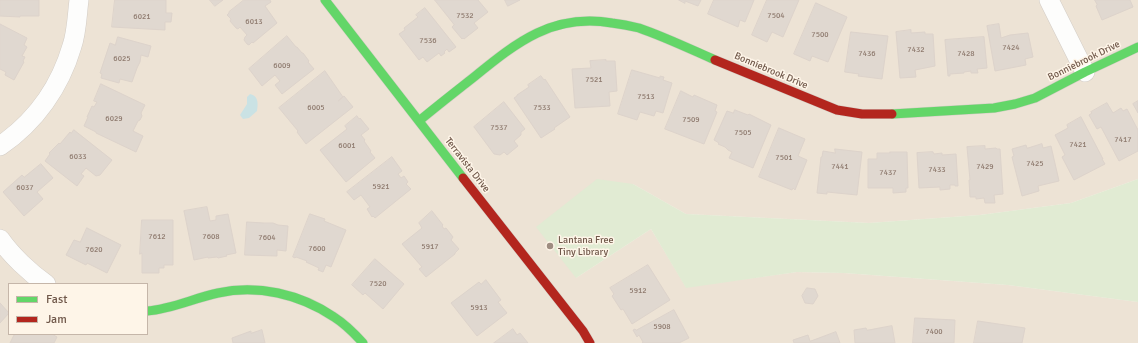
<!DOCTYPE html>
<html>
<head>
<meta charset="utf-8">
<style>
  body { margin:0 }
  #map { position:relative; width:1138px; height:343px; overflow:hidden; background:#f4f0e8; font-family:Signika,sans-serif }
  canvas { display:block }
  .legend { position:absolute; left:8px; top:283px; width:140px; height:52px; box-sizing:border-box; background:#fef5e8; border:1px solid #c5b6a9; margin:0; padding:5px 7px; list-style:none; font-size:12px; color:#70584a }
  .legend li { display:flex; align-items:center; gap:8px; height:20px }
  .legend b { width:20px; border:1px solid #c5b6a9 }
</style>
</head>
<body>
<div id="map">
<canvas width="1138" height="343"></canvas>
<ul class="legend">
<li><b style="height:5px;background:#63d668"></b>Fast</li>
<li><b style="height:5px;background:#b3261e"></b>Jam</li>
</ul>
</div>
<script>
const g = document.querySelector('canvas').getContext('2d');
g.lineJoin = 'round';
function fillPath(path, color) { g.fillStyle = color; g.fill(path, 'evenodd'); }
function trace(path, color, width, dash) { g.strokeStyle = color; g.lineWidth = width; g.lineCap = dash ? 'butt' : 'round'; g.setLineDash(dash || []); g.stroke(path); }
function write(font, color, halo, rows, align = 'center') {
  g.font = font + ' Signika,sans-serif'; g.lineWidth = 3; g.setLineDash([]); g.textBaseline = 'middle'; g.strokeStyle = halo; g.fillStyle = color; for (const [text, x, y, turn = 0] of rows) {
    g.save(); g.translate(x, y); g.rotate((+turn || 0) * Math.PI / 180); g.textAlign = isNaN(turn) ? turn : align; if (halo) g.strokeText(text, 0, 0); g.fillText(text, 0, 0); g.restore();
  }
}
fillPath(new Path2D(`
  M0,0H1138V179L1071,203L980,215L869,223L686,214L633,184L576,278L651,229L686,287L797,272L844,273L1008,285L1138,302V343H0ZM9,284H147V334H9Z`), '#ede3d5');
fillPath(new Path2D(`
  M597,179L633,184L686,214L869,223L980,215L1071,203L1138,179V302L1008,285L844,273L797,272L686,288L651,229L576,278L536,227Z`), '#e1ebd3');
fillPath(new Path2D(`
  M250,94C259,96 258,104 257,111L249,118L243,119L240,115L247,104V97Z`), '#cae2e4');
const building = new Path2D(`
  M0,0H39V16H20V17L0,16Z
  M115,0H166V13H172L171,22H165V30L112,27Z
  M210,0H223L215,6Z
  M244,0H270L271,2L265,6L277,23L253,43L252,42L249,45L247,44L244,40L245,37L247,35L240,27L238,29L236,28L230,21L231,19L227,15L229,13V12Z
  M435,0H478L488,12L474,23L478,28L464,39L463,38L462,39L452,27L454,25Z
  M505,0H520L508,6Z
  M679,0H701L698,6L685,1V3Z
  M714,0H754L745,22L740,20L738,27L708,14Z
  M767,0H799L783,37L772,32L767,42L752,35Z
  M1095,0H1130L1133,7L1102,20L1096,6L1097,5Z
  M816,3L847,17L828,62L812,56L810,61L794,54Z
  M425,8L456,47L449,52L447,49L444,52L445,53L441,56L439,53L427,62L423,57L419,60L399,34L405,30L404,28L418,17L416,15Z
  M0,24L27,38L24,45L27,47L22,56L25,57L23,61L24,62L14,80L5,75L6,72L0,69Z
  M999,24L1001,38L1010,35L1028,33L1033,57L1025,59L1026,65L995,71L987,26Z
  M911,30V33L925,32V34H933L935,66L915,70L916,77L900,78L896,32Z
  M851,32L888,36L882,79L858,76L859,74L845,72Z
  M287,36L296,47H297L302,53H303L309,61L308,62L314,69L282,94L275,85L280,81L275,75L262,86L249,69Z
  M118,37L151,46L148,57L141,55L140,62L137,68L132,82L120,79L119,83L101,78L102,74L100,73L110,43L115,45Z
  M984,37L987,68L977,69L978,73H971V71L964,72V73L950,74V76H948L945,40Z
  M606,60V61H615L617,91L609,92L610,106L575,108L572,69L591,68L590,61Z
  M632,70L660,78V76L664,77L663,80L672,83L663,113L656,111L654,116L640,112L637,120L618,114Z
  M325,71L343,97L338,101L344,96L353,107L306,144L297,132L298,131L279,108Z
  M541,76L544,80L545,79L570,117L554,128L555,129L541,138L514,98L517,96V95L529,87L528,85Z
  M101,84L145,105L141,113L142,116L140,120L138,121L133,131L143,136L136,152L96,133V132L84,126L88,117H87L92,106L94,107L97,102L94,101Z
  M681,91L693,97L694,95L717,105L715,111L717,112L704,144L665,129Z
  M1138,101V113L1133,104Z
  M504,102L525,129L521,132V135L514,141L518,146L507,155L504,152L500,155L494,154L474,127Z
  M1107,103L1113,113L1121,108L1123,111L1127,109L1138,130V151L1119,161L1101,127L1097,129L1089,115L1092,113L1091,112Z
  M735,110L748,115L749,114L771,125L753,168L729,158L732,152L728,150L725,147L718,144L719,143L714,140L727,111L733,113Z
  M357,116L359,119L360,118L369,129L361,135L365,140L364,141L371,151L370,152L375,158L346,182L320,150L347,129L345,126Z
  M1081,117L1103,159H1102L1105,164L1074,180L1062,157L1065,155L1055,135L1068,128L1067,125Z
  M779,128L805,139L798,156L807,160L795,190L793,188L792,190L759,177Z
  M74,130L112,160L100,175L96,176L86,168L81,174L84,176L77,186L45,161L50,154L49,153L59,143L60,144L70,132L71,133Z
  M1042,144L1043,148L1051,146L1059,181L1038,186L1039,191L1022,196L1012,157L1014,156L1012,149L1026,145L1027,148Z
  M985,146V149L996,148L997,149H1000L1003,194L994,195L995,203H985L984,198L976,199V197H970L969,180H970L967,147Z
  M835,149L862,152L857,195L827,192V194L817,193L821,157H822L823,151L835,153Z
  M890,152H907L908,188H906V192L893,193V188H868V159H877V153H890Z
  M933,152L934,154L942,153V155L956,154L958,186H955V185H950V189L940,190V187L919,188L917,153Z
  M392,157L402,171L398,174L401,178L404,176L408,182L406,184L411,189L375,218L373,216L372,217L367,209L370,207L361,195L354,200L347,192Z
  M41,164L53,178L37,192L43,199L24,216L3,192L22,175L24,177Z
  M207,207L210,221L216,220V216L228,214L236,253L226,255L227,256L218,258L217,257L208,258V257L194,260L184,211Z
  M432,211L443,225L442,226L444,229L446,228L453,237L451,240L459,249L455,253V254L426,277L419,269L422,267L402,244L422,228L419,223Z
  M310,214L325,219L324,221L346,230L331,267L326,265L323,272L318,270L319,268L306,262L307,261L296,257L295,258L293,257Z
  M142,220H173V265H164V268H159V273H142V253L140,254Z
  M247,222L264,223H273L278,225L288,226L286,251L277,250V256L245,255Z
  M87,228L121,245L107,273L87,263L86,265L66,255L74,240L80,242Z
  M375,259L404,284L383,309L365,293L363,295L352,285Z
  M648,265L670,300L632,324L623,309L621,310L612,296L614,294L610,288Z
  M486,280L501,300L498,302L507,313L477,336L451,303L479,282L481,284Z
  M807,288L815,289L818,296L813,304L805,303L802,296Z
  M0,303L9,313L0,323Z
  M674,310L689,338L679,343H642L643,342L639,335L637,337L633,330L635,329L636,330Z
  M915,318L955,320L954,343H913Z
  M978,321L1025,328L1022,343H974Z
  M892,326L895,343H855L854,330L866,328L867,330Z
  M513,329L517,335L520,333L528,343H494Z
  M262,330L265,343H233L232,338L251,331V333Z
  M836,332L840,343H794L793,340L808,335L810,341Z
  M12,334H52L57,337L54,343H10L14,335Z`);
fillPath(building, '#e0d8d0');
trace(building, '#ddd3cb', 1);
const street = new Path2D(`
  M1049,0L1085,72
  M0,146C35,122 60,87 72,46C77,31 77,15 79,0
  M0,239C11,255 30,273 46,284`);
const fast = new Path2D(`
  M325,0L463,178
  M892,114L994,108L1015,104L1035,98L1085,72L1138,47
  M419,121C437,106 455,92 474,77C517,42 553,13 612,23C621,24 631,26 639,28C665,37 690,49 715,60
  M147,311C172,309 194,298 218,293C257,284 300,294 334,317C345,324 354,333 363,343`);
const jam = new Path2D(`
  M715,60L837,110L862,114H892
  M463,178L583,331L590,343`);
trace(street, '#d2ccc5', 20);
trace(fast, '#d3ccc4', 10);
trace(jam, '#d3ccc4', 10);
trace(street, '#fdfdfc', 19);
trace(fast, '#63d668', 9);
trace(jam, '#b3261e', 9);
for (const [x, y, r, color] of [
  [550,246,4,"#9e8d81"]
]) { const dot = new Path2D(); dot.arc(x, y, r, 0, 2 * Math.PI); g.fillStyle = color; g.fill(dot); trace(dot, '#fef5e8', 1.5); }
write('8px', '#8e7a6e', null, [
  ["7532",465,16],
  ["7504",776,16],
  ["6021",142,17],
  ["6013",254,22],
  ["7500",820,35],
  ["7536",428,41],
  ["7424",1011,48],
  ["7432",916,50],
  ["7436",867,54],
  ["7428",966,54],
  ["6025",122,59],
  ["6009",282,66],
  ["7521",594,80],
  ["7513",646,97],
  ["6005",316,108],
  ["7533",542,108],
  ["6029",114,119],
  ["7509",691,120],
  ["7537",499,128],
  ["7505",743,133],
  ["7417",1123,140],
  ["7421",1078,145],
  ["6001",347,146],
  ["6033",78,157],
  ["7501",784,158],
  ["7425",1035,164],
  ["7441",840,167],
  ["7429",985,167],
  ["7433",937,170],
  ["7437",888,173],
  ["5921",381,187],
  ["6037",25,188],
  ["7612",157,237],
  ["7608",211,237],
  ["7604",267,238],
  ["5917",430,247],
  ["7600",317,249],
  ["7620",94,250],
  ["7520",378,284],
  ["5912",638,291],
  ["5913",479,308],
  ["5908",662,327],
  ["7400",934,332]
]);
write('10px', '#70584a', '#fef5e8', [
  ["Bonniebrook Drive",1084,61,-26],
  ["Bonniebrook Drive",771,71,23],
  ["Terravista Drive",467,165,52]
]);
write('10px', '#70584a', '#fef5e8', [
  ["Lantana Free",558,240],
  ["Tiny Library",558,252]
], 'left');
</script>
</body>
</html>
